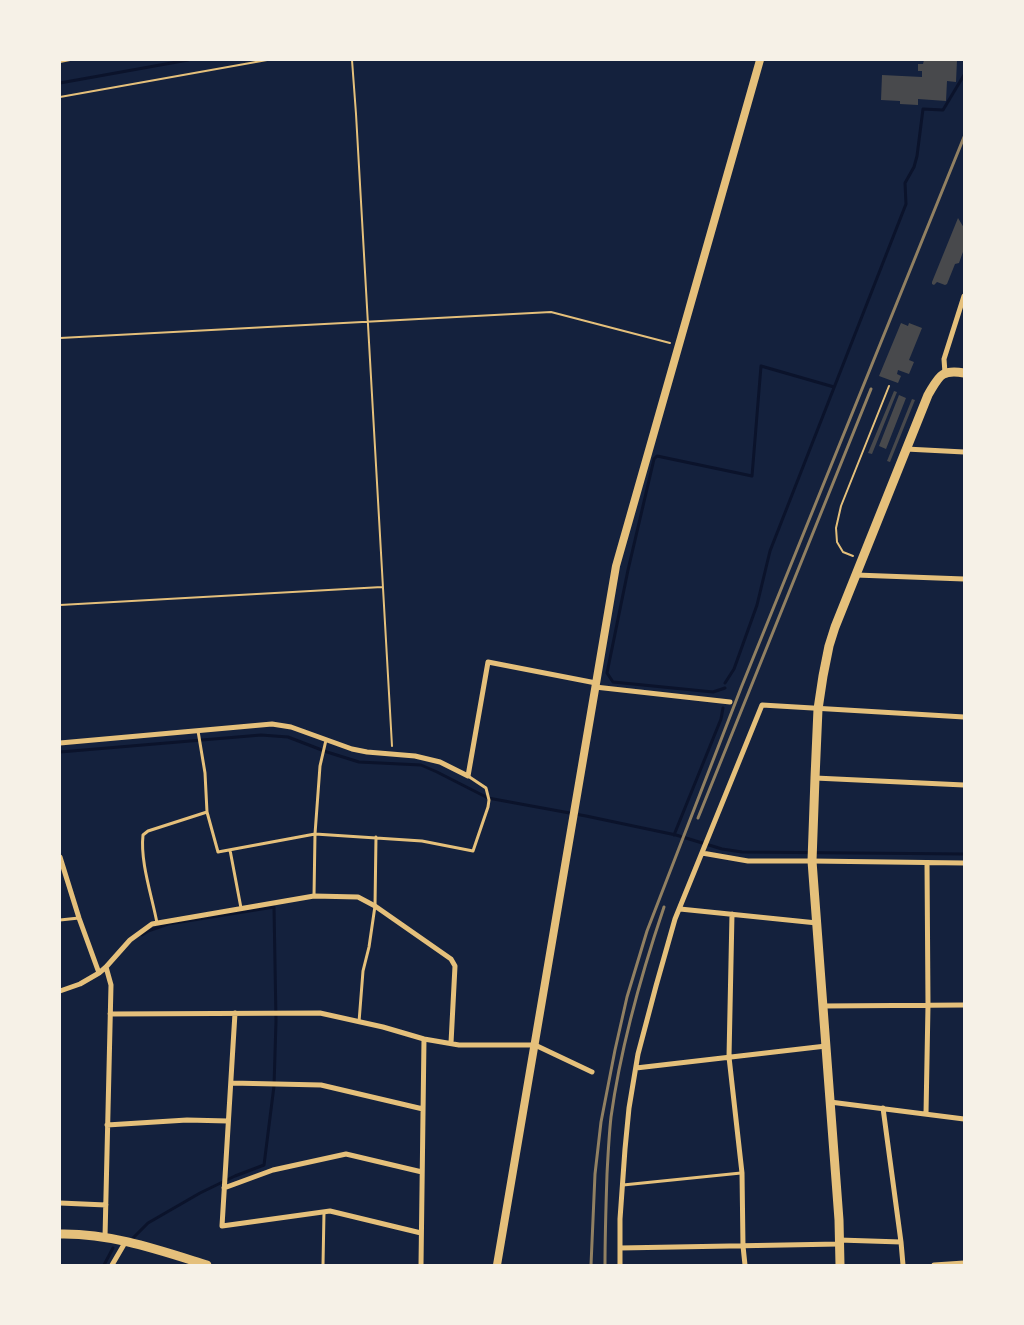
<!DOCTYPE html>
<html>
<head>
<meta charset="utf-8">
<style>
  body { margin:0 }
  #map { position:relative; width:1024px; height:1325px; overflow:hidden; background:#14213d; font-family:"DejaVu Sans",sans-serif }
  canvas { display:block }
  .frame { position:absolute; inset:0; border:61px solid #f6f1e7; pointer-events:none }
</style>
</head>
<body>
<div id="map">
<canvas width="1024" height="1325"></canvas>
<div class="frame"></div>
</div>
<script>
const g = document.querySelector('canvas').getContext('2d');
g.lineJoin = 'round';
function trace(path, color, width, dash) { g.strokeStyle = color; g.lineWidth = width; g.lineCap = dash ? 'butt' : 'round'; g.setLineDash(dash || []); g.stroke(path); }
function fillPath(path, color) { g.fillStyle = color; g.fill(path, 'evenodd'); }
trace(new Path2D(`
  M60,83L188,60
  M725,683L734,669L757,605L770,551L906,204L905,183L914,167L917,156L923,109L943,110L964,75
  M725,688L713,692L613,682L607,673L628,570L654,459L657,456L752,476L761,366L834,387
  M60,752L261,735L288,737L327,752L359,762L421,765L437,772L488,798L586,816L676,835L722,849L742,852L964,854
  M674,835L721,719L723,708
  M133,1238L148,1223L200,1193L235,1176L264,1165L274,1086L276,1021L274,907L168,924L148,931L142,935
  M104,1265L113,1248`), '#0b132b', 3);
fillPath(new Path2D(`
  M924,60H957L956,82L947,81L946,101L918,99V105L900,104V101L881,100L882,75L922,77V71H918V64H923Z
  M958,218L964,228V249L959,263L955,264L947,284L945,285L937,282L934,285L932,284V282Z
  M901,323L908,326L909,323L922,328L909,360L914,362L909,374L898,370L897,374L901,376L898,383L879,376Z
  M894,391L897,392L872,454L868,453Z
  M899,395L906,398L886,449L879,446Z
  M912,399L915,400L890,462L887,461Z`), '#48494c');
trace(new Path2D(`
  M352,60L356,114L392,746
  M60,62L70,60
  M60,97L267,60
  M60,338L551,312L670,343
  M853,556L843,552L837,542L836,528L841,506L889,386
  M60,605L382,587`), '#e5c07b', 2);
trace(new Path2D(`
  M198,731L205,773L207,812L218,852L315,834L422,841L473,851L488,807L489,800L486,788L468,776
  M230,850L241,908
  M314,896L315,834L320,766L326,740
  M60,920L79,918
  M157,923C152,896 140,862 143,835L148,831L207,812
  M359,1022L363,971L369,947L375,906L376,837
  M623,1185L741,1173
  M323,1265L324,1212`), '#e5c07b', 3);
trace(new Path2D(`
  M945,373L944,359L964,296
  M906,449L964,452
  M856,575L964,579
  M595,687L730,702
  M60,743L272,724L291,727L352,749L367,752L415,756L440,762L468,776L488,662L596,683
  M815,778L964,785
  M702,853L748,861H812L964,863
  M60,857L79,918L99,973
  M680,909L817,923
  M732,914L729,1057L742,1173L743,1246L745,1265
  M60,991L80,984L99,973L106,967L130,940L152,924L314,896L358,897L375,906L451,959L455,966L451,1043
  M823,1006L964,1005
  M235,1013L222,1226L330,1211L421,1233
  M110,1014L320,1013L383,1027L424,1039L459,1045H535L592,1072
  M636,1068L826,1046
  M231,1083L321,1085L423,1109
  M830,1102L964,1119
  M883,1108L901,1242L903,1265
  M926,1114L928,1005L927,863
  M107,1125L187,1120L228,1121
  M224,1188L273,1170L346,1154L422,1172
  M60,1203L106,1205
  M105,1237L111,985L106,967
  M839,1240L901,1242
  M620,1248L839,1244
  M112,1265L126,1241
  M421,1265L424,1039
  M620,1265V1219L625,1149L629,1108L638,1054L656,986L675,919L762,705L964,717
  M934,1265L964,1263`), '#e5c07b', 5);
trace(new Path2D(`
  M497,1265L616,566L760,60`), '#e5c07b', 8);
trace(new Path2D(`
  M60,1234C111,1233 159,1250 207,1265
  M840,1265L839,1220L812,861L815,778L818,709L823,676L829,646L835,627L928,395C939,377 940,369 964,373`), '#e5c07b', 9);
trace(new Path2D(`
  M698,818L871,389
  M591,1265L595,1174L601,1122L615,1050L627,997L647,931L741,688L964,137
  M605,1265C605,1235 606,1204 607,1174C608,1155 609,1135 611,1117C621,1045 641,975 664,907`), '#918062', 3);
</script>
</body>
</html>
